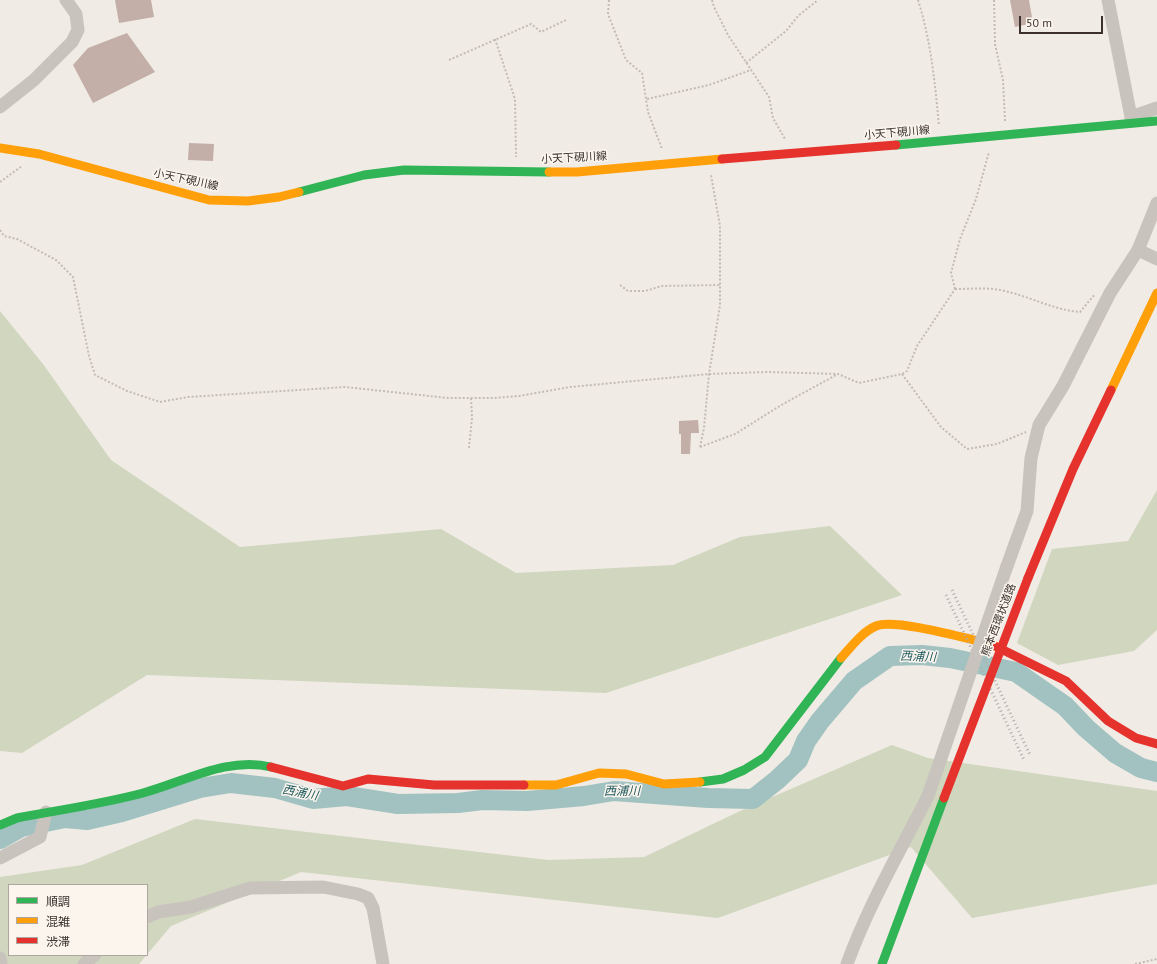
<!DOCTYPE html>
<html>
<head>
<meta charset="utf-8">
<style>
  body { margin:0 }
  #map { position:relative; width:1157px; height:964px; overflow:hidden; background:#f0ebe5; font-family:"PT Sans","Noto Sans JP",sans-serif }
  canvas { display:block }
  .legend { position:absolute; left:8px; top:884px; width:140px; height:72px; box-sizing:border-box; background:#fbf5ee; border:1px solid #aea6a0; margin:0; padding:5px 7px; list-style:none; font-size:12px; color:#3b302b }
  .legend li { display:flex; align-items:center; gap:8px; height:20px }
  .legend b { width:20px; border:1px solid #aea6a0 }
  .scale { position:absolute; left:1019px; top:16px; width:84px; height:18px; box-sizing:border-box; border:2px solid #3b302b; border-top:0; padding-left:5px; font-size:12px; line-height:14px; white-space:nowrap; color:#3b302b; -webkit-text-stroke:3px #fbf5ee; paint-order:stroke }
</style>
</head>
<body>
<div id="map">
<canvas width="1157" height="964"></canvas>
<ul class="legend">
<li><b style="height:5px;background:#30b455"></b>順調</li>
<li><b style="height:5px;background:#ff9f0a"></b>混雑</li>
<li><b style="height:5px;background:#e5322d"></b>渋滞</li>
</ul>
<div class="scale">50 m</div>
</div>
<script>
const g = document.querySelector('canvas').getContext('2d');
g.lineJoin = 'round';
function fillPath(path, color) { g.fillStyle = color; g.fill(path, 'evenodd'); }
function trace(path, color, width, dash) { g.strokeStyle = color; g.lineWidth = width; g.lineCap = dash ? 'butt' : 'round'; g.setLineDash(dash || []); g.stroke(path); }
function write(font, color, halo, rows, align = 'center') {
  g.font = font + ' "PT Sans","Noto Sans JP",sans-serif'; g.lineWidth = 3; g.setLineDash([]); g.textBaseline = 'middle'; g.strokeStyle = halo; g.fillStyle = color; for (const [text, x, y, turn = 0] of rows) {
    g.save(); g.translate(x, y); g.rotate((+turn || 0) * Math.PI / 180); g.textAlign = isNaN(turn) ? turn : align; if (halo) g.strokeText(text, 0, 0); g.fillText(text, 0, 0); g.restore();
  }
}
fillPath(new Path2D(`
  M0,311L43,364L111,460L240,547L441,529L516,573L673,565L740,537L830,526L902,595L606,693L147,675L22,753L0,751Z
  M1157,490V630L1134,651L1058,665L1017,643L1052,549L1128,541Z
  M892,745L928,758L1157,791V884L972,918L911,847L718,918L301,872L171,926L139,964H0V877L82,865L195,819L548,860L644,857L740,811ZM9,885H147V955H9Z`), '#d1d6bf');
trace(new Path2D(`
  M0,839L21,827L65,818L87,820L122,812L200,788L231,783L275,788L313,799L347,796L398,804L458,803L482,800L527,801L584,796L614,791L708,798L753,799L777,780L798,760L806,741L820,721L854,681L890,656L922,655L950,658L1016,672L1065,706L1086,728L1115,753L1141,768L1157,772`), '#a1c2c1', 20);
fillPath(new Path2D(`
  M115,0H151L154,17L119,23Z
  M1010,0H1029L1033,23L1015,27Z
  M127,33L155,72L93,103L73,65L88,48Z
  M189,143L214,144L213,161L188,160Z
  M698,420L699,433H691L690,454H681V434H679V421Z`), '#c3afa7');
trace(new Path2D(`
  M609,0L608,14L626,60L642,73L648,112L662,149
  M712,0L714,7L728,35L769,97L773,118L785,139
  M918,0C931,41 935,83 939,126
  M994,0L995,44L1003,80L1005,121
  M495,39L515,99L516,157
  M449,60L531,24L541,32L566,20
  M746,63L786,31L798,16L818,0
  M647,99L709,85L751,70
  M0,182L22,166
  M0,230L4,236L17,239L56,260L73,277L89,356L95,375L127,391L160,402L188,397L345,387L448,398H494L519,396L570,387L709,374L767,372L838,374L859,383L902,374L907,371L917,346L955,289
  M620,285L628,291H645L662,286L720,285
  M955,289C972,289 989,287 1005,291C1031,297 1054,310 1080,312L1095,294
  M955,289L951,273L960,239L976,199L989,152
  M902,374L941,427L967,449L997,444L1026,432
  M700,447L704,428L709,374L720,305V226L711,175
  M700,447L735,434L783,404L838,374
  M469,448L472,418L471,398
  M1135,964L1157,959`), '#c2bbb6', 2, [2, 2]);
trace(new Path2D(`
  M1108,0L1131,117
  M0,107L34,80L72,42L78,30L76,14L66,0
  M1131,121V117L1157,108
  M1138,250L1157,259
  M1007,566L1027,511L1031,458L1039,425L1063,386L1110,293L1138,250L1157,203
  M0,858L40,837L46,812
  M147,917L158,912L191,907L250,888L323,887L358,894L368,898L373,908L383,964
  M0,958L1,964
  M84,964L95,955
  M847,964C868,906 900,851 928,796`), '#c9c3be', 13);
trace(new Path2D(`
  M896,145L1157,121
  M299,192L364,175L404,170L549,172
  M700,782L723,779L744,770L765,757L841,658
  M0,825L17,818C59,810 102,804 143,793C184,782 228,756 271,767
  M882,964L944,798`), '#30b455', 9);
trace(new Path2D(`
  M0,148L39,154L209,200L248,201L279,197L299,192
  M549,172H577L722,159
  M1111,390L1157,293
  M841,658C851,647 862,632 876,626C895,618 968,639 991,644L997,647
  M524,785H556L599,773L626,774L664,784L700,782`), '#ff9f0a', 9);
trace(new Path2D(`
  M722,159L896,145
  M1028,578L1073,469L1111,390
  M997,647L1066,681L1108,721L1136,738L1157,744
  M271,767L343,786L368,779L434,785H524`), '#e5322d', 9);
trace(new Path2D(`
  M952,590L1030,755
  M946,595L1024,760`), '#b1aca8', 3, [1, 3]);
trace(new Path2D(`
  M928,796L1007,566`), '#c9c3be', 13);
trace(new Path2D(`
  M944,798L1028,578`), '#e5322d', 9);
write('11px', '#3b302b', '#fbf5ee', [
  ["小天下硯川線",897,133,-5],
  ["小天下硯川線",574,158,-3],
  ["小天下硯川線",186,180,12],
  ["熊本西環状道路",999,620,-69]
]);
write('italic 12px', '#1f5a5e', '#fbf5ee', [
  ["西浦川",918,657,2],
  ["西浦川",622,792],
  ["西浦川",300,793,11]
]);
</script>
</body>
</html>
